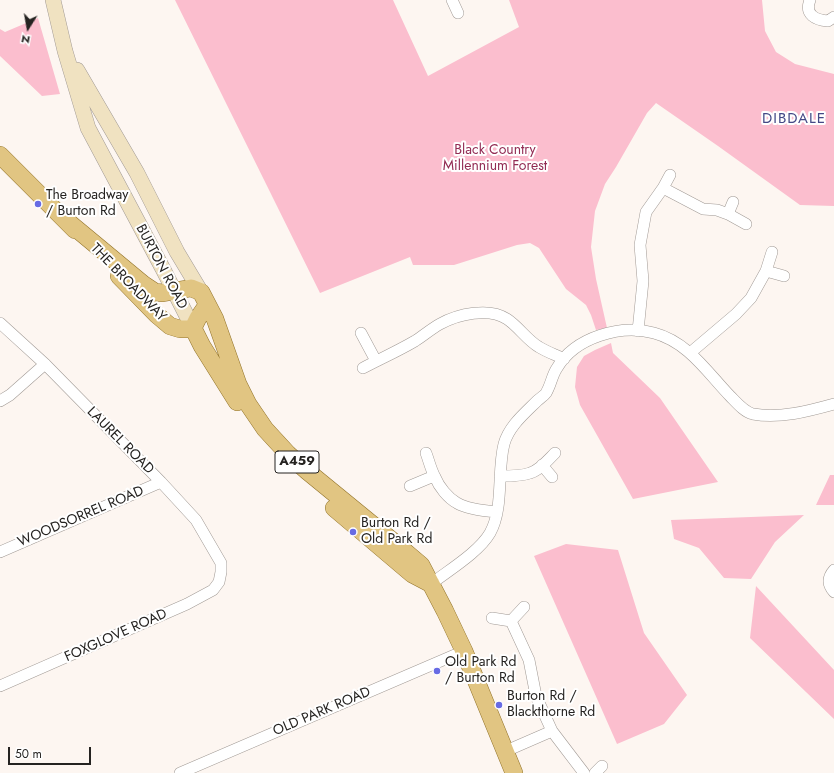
<!DOCTYPE html>
<html>
<head>
<meta charset="utf-8">
<style>
  body { margin:0 }
  #map { position:relative; width:834px; height:773px; overflow:hidden; background:#fdf6f1; font-family:Jost,sans-serif }
  canvas { display:block }
  .north { position:absolute; left:8px; top:8px; width:40px; height:40px; -webkit-text-stroke:3px #fff; paint-order:stroke; rotate:191deg; font-size:11px; font-weight:700; line-height:16px; text-align:center; color:#252321 }
  .north::after { content:''; display:block; margin:auto; width:14px; height:18px; background:#252321; clip-path:polygon(50% 0,100% 100%,50% 72%,0 100%) }
  .scale { position:absolute; left:8px; top:747px; width:83px; height:18px; box-sizing:border-box; border:2px solid #252321; border-top:0; padding-left:5px; font-size:12px; line-height:14px; white-space:nowrap; color:#252321; -webkit-text-stroke:3px #fff; paint-order:stroke }
</style>
</head>
<body>
<div id="map">
<canvas width="834" height="773"></canvas>
<div class="north">N</div>
<div class="scale">50 m</div>
</div>
<script>
const g = document.querySelector('canvas').getContext('2d');
g.lineJoin = 'round';
function fillPath(path, color) { g.fillStyle = color; g.fill(path, 'evenodd'); }
function trace(path, color, width, dash) { g.strokeStyle = color; g.lineWidth = width; g.lineCap = dash ? 'butt' : 'round'; g.setLineDash(dash || []); g.stroke(path); }
function write(font, color, halo, rows, align = 'center') {
  g.font = font + ' Jost,sans-serif'; g.lineWidth = 4; g.setLineDash([]); g.textBaseline = 'middle'; g.strokeStyle = halo; g.fillStyle = color; for (const [text, x, y, turn = 0] of rows) {
    g.save(); g.translate(x, y); g.rotate((+turn || 0) * Math.PI / 180); g.textAlign = isNaN(turn) ? turn : align; if (halo) g.strokeText(text, 0, 0); g.fillText(text, 0, 0); g.restore();
  }
}
fillPath(new Path2D(`
  M175,0H393L428,76L519,27L509,0H762L765,31L776,52L795,64L834,74V206L800,205L718,146L656,103L647,113L616,167L605,184L595,211L591,247L596,279L607,328L596,330L591,315L586,305L566,289L539,248L530,243L517,245L454,265H413L410,257L320,293Z
  M38,18L60,94L42,96L0,56V29L5,32Z
  M611,343L613,353L660,398L718,482L633,499L580,405L575,387L577,367L584,356L595,350Z
  M830,475H834V505H816Z
  M804,515L775,542L751,579L724,578L699,548L674,539L671,520Z
  M566,544L618,550L644,633L687,695L664,724L617,744L534,556Z
  M756,586L834,670V719L750,638Z`), '#fbbece');
const minor = new Path2D(`
  M452,0L458,13
  M810,0C804,15 816,20 828,21L834,17
  M663,188L703,209L717,210L728,214L746,224
  M728,214L733,202
  M766,271L784,276
  M0,323L45,364L161,482L196,520L221,563V572L219,582L213,590L187,604L0,686
  M638,331L643,281L640,245L646,212L663,188L670,175
  M361,333L376,361
  M690,353L736,314L751,298L766,271L772,252
  M363,368C380,359 398,351 415,341C423,336 431,329 440,324C458,314 489,307 507,319C519,327 527,340 539,347C547,352 556,355 564,359
  M0,401L10,395L45,364
  M426,453C429,461 431,470 435,477C439,487 448,498 457,503C467,509 485,511 497,512
  M542,465L552,477
  M500,476C509,476 522,476 530,473C540,470 548,460 555,453
  M410,486L434,476
  M0,552L161,482
  M834,570C827,578 827,584 834,592
  M431,584C449,570 479,552 490,533C504,508 497,471 504,444C509,426 525,413 537,401C540,398 544,396 546,393C551,385 552,375 557,368C575,337 621,324 654,333C688,342 707,372 730,396C736,402 744,412 753,414C779,419 809,411 834,404
  M492,618L511,621L524,607
  M511,621L529,660L536,696L552,731L584,773
  M506,751L552,731
  M180,773L464,651
  M595,773L602,766`);
const secondary = new Path2D(`
  M53,0L65,51L88,128L164,271L193,328
  M77,70L137,173L177,252L201,292`);
const primary = new Path2D(`
  M0,155L75,230
  M67,221L143,284L155,292L163,293L191,288L201,292L215,319L238,384L248,404L265,429L288,454L307,471L395,543L421,565L445,611L464,651L514,773
  M119,276L157,315L170,326L180,329H189L193,328L198,318L207,305
  M193,328L202,346L237,402
  M334,508L412,574L431,584`);
trace(minor, '#a09994', 12);
trace(secondary, '#a09994', 16);
trace(primary, '#92732a', 18);
trace(minor, '#fff', 11);
trace(secondary, '#f0e2c1', 15);
trace(primary, '#e1c582', 17);
for (const [x, y, r, color] of [
  [38,204,4,"#676be4"],
  [353,532,4,"#676be4"],
  [437,671,4,"#676be4"],
  [499,705,4,"#676be4"]
]) { const dot = new Path2D(); dot.arc(x, y, r, 0, 2 * Math.PI); g.fillStyle = color; g.fill(dot); trace(dot, '#fff', 1.5); }
for (const [x, y, w] of [
  [297,462,44]
]) { const box = new Path2D(); box.roundRect(x - w / 2, y - 11, w, 22, 3); g.fillStyle = '#fff'; g.fill(box); trace(box, '#252321', 1); }
write('bold 13px', '#252321', null, [
  ["A459",297,462]
]);
write('14px', '#922b53', '#fff', [
  ["Black Country",495,151],
  ["Millennium Forest",495,167]
]);
write('14px', '#252321', '#fff', [
  ["The Broadway",46,196],
  ["/ Burton Rd",46,212],
  ["Burton Rd /",361,524],
  ["Old Park Rd",361,540],
  ["Old Park Rd",445,663],
  ["/ Burton Rd",445,679],
  ["Burton Rd /",507,697],
  ["Blackthorne Rd",507,713]
], 'left');
write('14px', '#252321', '#fff', [
  ["BURTON ROAD",161,267,62],
  ["THE BROADWAY",128,283,46],
  ["LAUREL ROAD",120,441,45],
  ["WOODSORREL ROAD",81,517,-23],
  ["FOXGLOVE ROAD",116,636,-24],
  ["OLD PARK ROAD",322,712,-23]
]);
g.letterSpacing = '1px';
write('15px', '#444986', '#fff', [
  ["DIBDALE",794,119]
]);
g.letterSpacing = '0px';
</script>
</body>
</html>
